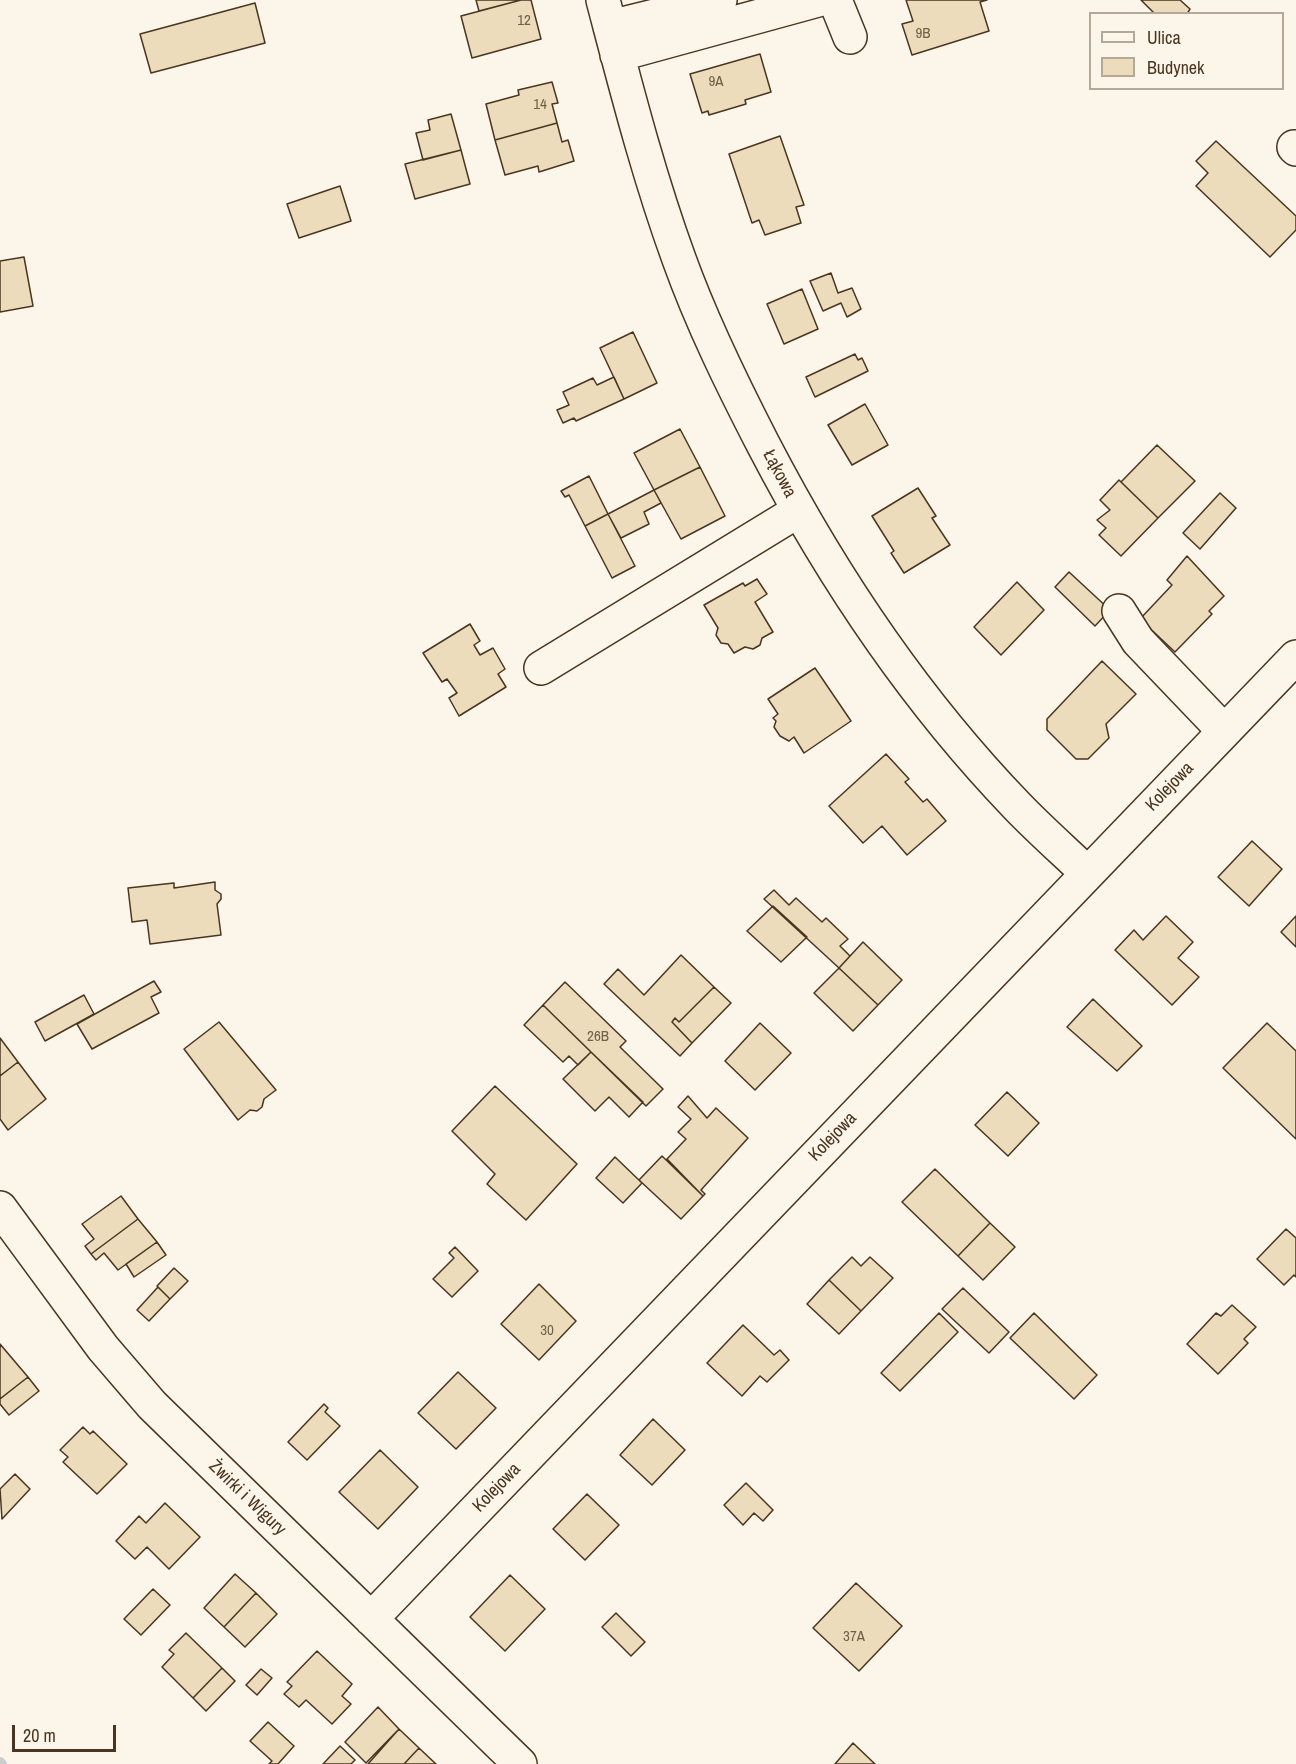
<!DOCTYPE html>
<html>
<head>
<meta charset="utf-8">
<style>
  body { margin:0 }
  #map { position:relative; width:1296px; height:1764px; overflow:hidden; background:#fbf6e9; font-family:"Archivo Narrow",sans-serif }
  canvas { display:block }
  .legend { position:absolute; left:1089px; top:12px; width:195px; height:78px; box-sizing:border-box; background:#fbf6e9; border:2px solid #b4a999; margin:0; padding:8px 10px; list-style:none; font-size:18px; color:#4a3520 }
  .legend li { display:flex; align-items:center; gap:12px; height:30px }
  .legend b { width:30px; border:2px solid #b4a999 }
  .scale { position:absolute; left:12px; top:1725px; width:104px; height:27px; box-sizing:border-box; border:3px solid #4a3520; border-top:0; padding-left:8px; font-size:18px; line-height:21px; white-space:nowrap; color:#4a3520; -webkit-text-stroke:4px #fbf6e9; paint-order:stroke }
</style>
</head>
<body>
<div id="map">
<canvas width="1296" height="1764"></canvas>
<ul class="legend">
<li><b style="height:8px;background:#fbf6e9"></b>Ulica</li>
<li><b style="height:16px;background:#ecdcbc"></b>Budynek</li>
</ul>
<div class="scale">20 m</div>
</div>
<script>
const g = document.querySelector('canvas').getContext('2d');
g.lineJoin = 'round';
function trace(path, color, width, dash) { g.strokeStyle = color; g.lineWidth = width; g.lineCap = dash ? 'butt' : 'round'; g.setLineDash(dash || []); g.stroke(path); }
function fillPath(path, color) { g.fillStyle = color; g.fill(path, 'evenodd'); }
function write(font, color, halo, rows, align = 'center') {
  g.font = font + ' "Archivo Narrow",sans-serif'; g.lineWidth = 4.5; g.setLineDash([]); g.textBaseline = 'middle'; g.strokeStyle = halo; g.fillStyle = color; for (const [text, x, y, turn = 0] of rows) {
    g.save(); g.translate(x, y); g.rotate((+turn || 0) * Math.PI / 180); g.textAlign = isNaN(turn) ? turn : align; if (halo) g.strokeText(text, 0, 0); g.fillText(text, 0, 0); g.restore();
  }
}
trace(new Path2D(`
  M0,1762L2,1764`), '#c9cecd', 10);
const building = new Path2D(`
  M476,0H521L479,11Z
  M521,0H531L541,39L472,58L461,16Z
  M906,0H987L980,2L989,31L912,55L902,24L913,21Z
  M1141,0H1180L1190,9L1187,14H1155Z
  M255,3L265,43L151,73L140,34Z
  M760,54L771,92L745,100L746,104L709,115L708,111L702,113L690,74Z
  M552,82L558,103L552,104L557,123L495,140L486,104L519,95L518,90Z
  M451,114L461,150L423,160L416,133L430,130L428,120Z
  M557,123L562,142L568,140L574,161L539,172L538,166L505,175L495,140Z
  M780,136L804,205L796,207L801,223L765,235L759,220L752,223L729,154Z
  M1216,141L1296,216V230L1270,257L1196,186L1208,173L1196,161Z
  M461,150L470,184L415,199L405,164Z
  M340,186L351,221L299,238L287,204Z
  M24,257L33,306L0,312V261Z
  M831,273L838,293L852,288L861,309L847,317L841,303L823,311L810,281Z
  M802,289L818,329L784,344L767,304Z
  M633,332L657,383L624,399L600,348Z
  M855,354L858,360L862,358L868,371L815,397L806,377Z
  M614,377L624,399L576,421L574,418L563,423L557,410L569,405L563,392L593,378L597,385Z
  M865,404L888,445L852,465L828,425Z
  M680,429L700,467L654,490L634,453Z
  M1157,445L1195,481L1158,518L1121,482Z
  M700,467L725,516L681,539L654,490Z
  M589,476L608,514L585,526L569,495L565,497L561,491Z
  M1119,480L1158,518L1121,556L1099,535L1106,528L1097,520L1110,510L1100,500Z
  M918,488L936,516L932,518L950,545L904,573L891,553L894,551L872,516Z
  M654,490L661,503L644,512L649,524L621,538L608,514Z
  M1220,493L1236,508L1200,549L1183,533Z
  M608,514L635,566L612,578L585,526Z
  M1187,556L1224,596L1209,611L1212,614L1175,652L1140,619L1172,585L1167,580Z
  M1069,572L1110,610L1095,626L1055,587Z
  M757,579L767,594L755,602L773,632L762,638L760,645L753,649L745,647L734,653L728,644L721,643L716,635L718,628L704,605L743,583L745,586Z
  M1017,582L1044,610L1001,655L974,627Z
  M470,624L480,641L474,645L480,655L493,648L505,669L498,674L506,687L459,716L449,698L457,693L447,679L442,682L423,653Z
  M1102,661L1136,694L1106,724L1109,738L1088,759H1076L1047,730V719Z
  M815,668L851,721L804,753L794,737L789,741L780,736L774,727L776,721L773,718L778,714L768,699Z
  M886,754L909,779L905,782L923,802L927,799L946,821L907,855L882,826L863,843L829,806Z
  M1252,841L1282,869L1249,906L1218,877Z
  M215,882V890L221,894V899L217,904L221,935L150,944L147,920L132,922L128,888L174,883V888Z
  M774,890L789,905L796,898L822,922L826,918L848,939L840,946L850,956L839,968L764,899Z
  M773,906L807,937L781,962L747,931Z
  M1166,916L1193,942L1178,958L1199,977L1172,1005L1115,950L1134,930L1143,940Z
  M1296,916V947L1281,932Z
  M863,942L902,980L878,1005L839,968Z
  M681,955L714,987L679,1022L675,1018L672,1022L692,1043L680,1056L604,984L618,969L644,995Z
  M839,968L878,1005L853,1031L814,993Z
  M154,981L161,992L151,997L159,1013L92,1049L77,1024Z
  M565,982L626,1041L620,1047L663,1089L646,1106L543,1005Z
  M714,987L731,1003L692,1043L672,1022L675,1018L679,1022Z
  M84,995L94,1014L45,1041L35,1022Z
  M1093,999L1142,1046L1117,1071L1067,1027Z
  M543,1005L591,1052L578,1065L569,1056L563,1062L524,1025Z
  M219,1022L276,1090L264,1099L262,1107L257,1111L250,1110L238,1120L184,1049Z
  M760,1023L791,1053L755,1090L725,1061Z
  M1267,1023L1296,1051V1139L1223,1068Z
  M0,1038L18,1062L0,1076Z
  M591,1052L643,1102L629,1117L609,1097L595,1111L563,1079Z
  M18,1062L46,1099L8,1130L0,1119V1076Z
  M495,1086L577,1164L526,1220L487,1184L495,1174L452,1131Z
  M1007,1092L1039,1123L1008,1156L975,1125Z
  M688,1096L707,1118L716,1108L748,1138L701,1190L705,1194L703,1196L667,1159L686,1139L678,1132L691,1119L678,1107Z
  M662,1156L703,1196L681,1219L639,1180Z
  M615,1157L642,1183L623,1203L596,1178Z
  M935,1169L990,1223L958,1256L902,1202Z
  M121,1196L138,1219L91,1254L85,1246L94,1239L82,1224Z
  M138,1219L157,1242L118,1270L104,1253L96,1260L91,1254Z
  M990,1223L1015,1247L983,1280L958,1256Z
  M1286,1229L1296,1238V1277L1294,1275L1284,1285L1257,1259Z
  M157,1242L166,1255L134,1277L126,1264Z
  M455,1247L478,1271L452,1297L433,1279L454,1258L449,1253Z
  M852,1257L861,1266L870,1257L893,1278L861,1311L829,1280Z
  M174,1268L188,1281L170,1299L157,1286Z
  M829,1280L861,1311L839,1334L807,1304Z
  M539,1284L576,1321L539,1360L501,1324Z
  M158,1287L170,1299L149,1321L137,1310Z
  M963,1288L1009,1332L989,1353L942,1309Z
  M1232,1305L1256,1327L1244,1339L1248,1343L1218,1374L1187,1344L1216,1313L1221,1316Z
  M939,1313L958,1332L900,1391L881,1373Z
  M1034,1313L1097,1375L1074,1399L1010,1338Z
  M743,1325L774,1355L780,1350L789,1360L767,1382L760,1376L742,1396L707,1363Z
  M0,1344L28,1377L0,1399Z
  M458,1372L496,1408L456,1449L418,1413Z
  M28,1377L39,1391L9,1415L0,1404V1399Z
  M324,1404L328,1408L325,1412L340,1426L307,1460L288,1442Z
  M653,1419L685,1450L652,1485L620,1455Z
  M83,1427L90,1434L93,1431L127,1464L97,1494L63,1462L68,1457L60,1450Z
  M380,1450L418,1487L378,1529L339,1492Z
  M15,1474L30,1489L2,1519L0,1489Z
  M746,1483L773,1510L763,1521L754,1513L743,1525L724,1505Z
  M587,1494L619,1525L585,1560L553,1529Z
  M165,1503L200,1537L169,1569L147,1547L135,1559L116,1541L139,1516L146,1523Z
  M235,1574L256,1593L224,1627L204,1608Z
  M510,1575L545,1609L505,1651L470,1617Z
  M856,1583L902,1626L859,1671L813,1628Z
  M153,1589L170,1605L141,1635L124,1619Z
  M256,1593L277,1614L245,1647L224,1627Z
  M616,1613L645,1642L631,1656L602,1627Z
  M186,1633L222,1668L193,1698L162,1667L174,1654L169,1650Z
  M317,1651L352,1684L342,1696L351,1704L332,1724L306,1700L299,1707L284,1694L292,1686L287,1682Z
  M222,1668L235,1681L206,1711L193,1698Z
  M261,1669L272,1678L257,1695L246,1685Z
  M378,1707L399,1729L366,1763L345,1742Z
  M268,1722L294,1746L278,1764H269L272,1761L250,1741Z
  M399,1729L419,1748L404,1764H368Z
  M853,1743L875,1764H835Z
  M340,1746L355,1760L351,1764H323Z
  M419,1748L436,1764H404Z`);
fillPath(building, '#ecdcbc');
trace(building, '#4a3520', 1.5);
const minor = new Path2D(`
  M603,0C626,87 648,174 679,259C702,323 732,384 763,444C831,575 914,699 1017,806C1039,829 1064,851 1087,873
  M835,0L850,37
  M610,27L720,0
  M617,55L818,0
  M1294,147L1296,149
  M1119,611L1138,641L1224,731
  M541,668L798,511
  M0,1208L103,1348L152,1405L520,1764
  M371,1619L1296,657`);
trace(minor, '#4a3520', 36);
trace(minor, '#fbf6e9', 33);
write('15px', '#725f47', null, [
  ["12",524,21],
  ["9B",923,34],
  ["9A",716,82],
  ["14",540,105],
  ["26B",598,1037],
  ["30",547,1331],
  ["37A",854,1637]
]);
write('18px', '#4a3520', '#fbf6e9', [
  ["Łąkowa",779,474,62],
  ["Kolejowa",1170,787,-46],
  ["Kolejowa",833,1137,-46],
  ["Kolejowa",497,1488,-46],
  ["Żwirki i Wigury",247,1498,44]
]);
</script>
</body>
</html>
